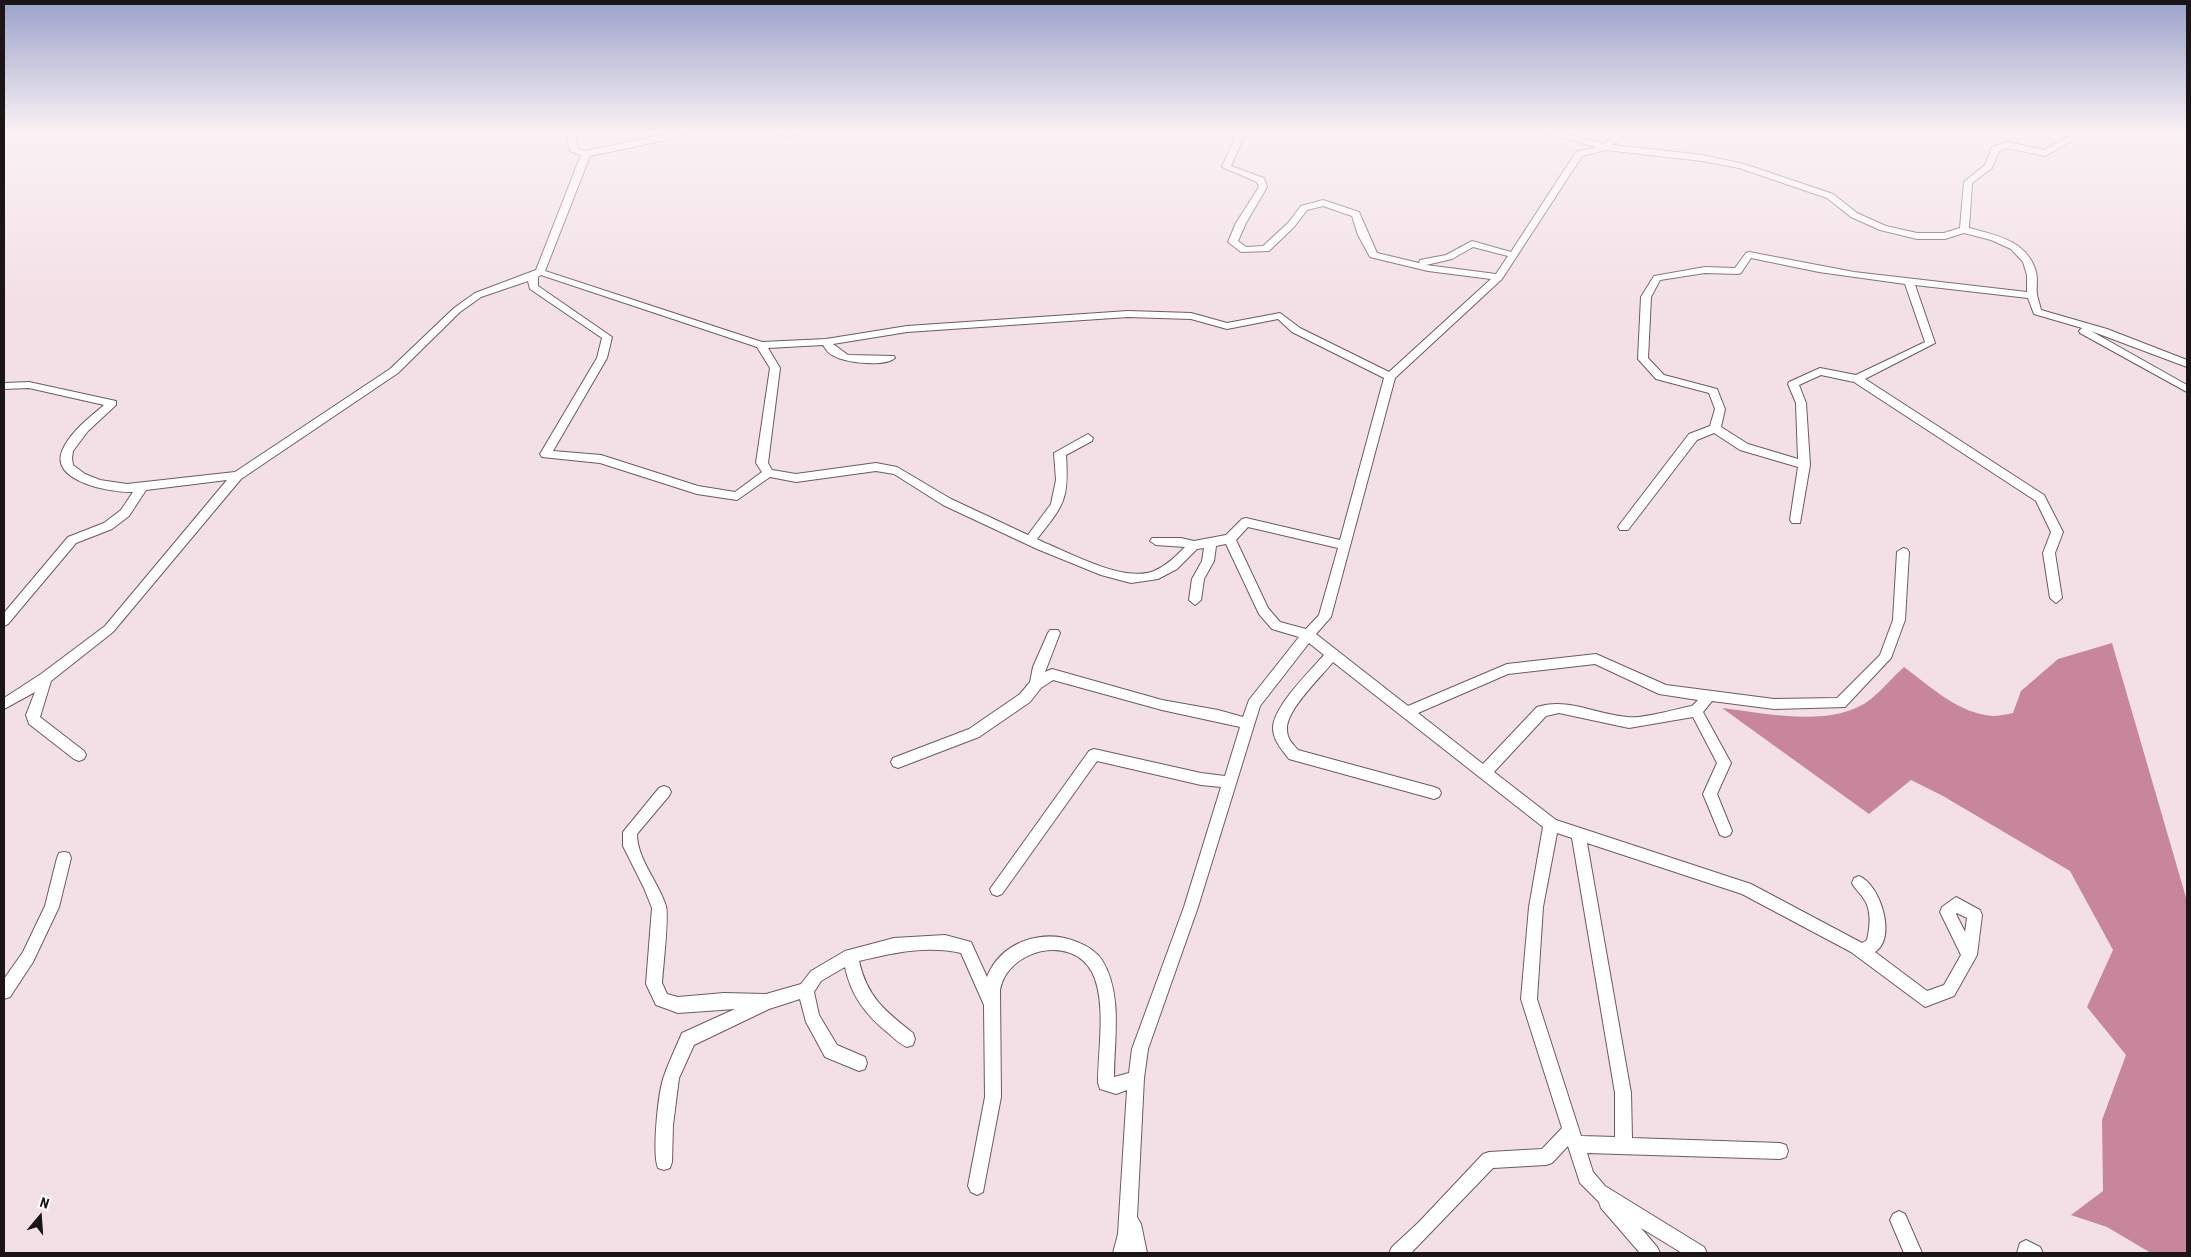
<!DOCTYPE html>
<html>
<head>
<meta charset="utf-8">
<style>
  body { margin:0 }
  #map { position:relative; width:2191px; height:1257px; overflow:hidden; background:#f3e0e6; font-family:"Roboto Condensed",sans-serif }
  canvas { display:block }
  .frame { position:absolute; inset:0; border:5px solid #1b1517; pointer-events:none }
  .north { position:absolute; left:15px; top:1192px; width:50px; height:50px; -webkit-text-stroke:4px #fff; paint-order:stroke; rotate:18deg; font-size:14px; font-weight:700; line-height:20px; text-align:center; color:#1b1517 }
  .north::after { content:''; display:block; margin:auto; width:18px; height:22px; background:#1b1517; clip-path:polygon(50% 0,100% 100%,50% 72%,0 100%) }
</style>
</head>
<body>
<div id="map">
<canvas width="2191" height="1257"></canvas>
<div class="frame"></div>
<div class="north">N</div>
</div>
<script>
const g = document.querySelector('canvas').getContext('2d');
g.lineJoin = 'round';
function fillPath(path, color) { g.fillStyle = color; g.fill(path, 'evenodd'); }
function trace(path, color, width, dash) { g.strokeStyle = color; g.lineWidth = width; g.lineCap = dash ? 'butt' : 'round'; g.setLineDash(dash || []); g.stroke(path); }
fillPath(new Path2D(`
  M2112,643L2187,901V1253H2151L2107,1227L2071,1215L2103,1191L2102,1120L2126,1055L2087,1007L2113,950L2070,871L1943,796L1911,780L1869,814L1722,708C1766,713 1833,729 1871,699C1883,689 1893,677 1904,667C1930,686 1959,714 1993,716C1999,716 2007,714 2013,713L2021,691L2058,659Z`), '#c7869c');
const minor = new Path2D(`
  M566,131H574L578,149L586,151L679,131H690L671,139L590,156L545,271L762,342L826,339L907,326L1128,311L1191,313L1227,323L1280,313L1300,328L1389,372L1491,279L1428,271L1370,257L1358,235L1352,216L1323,206L1307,210L1294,227L1269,251L1241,252L1228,242L1236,223L1259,187L1257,182L1222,167L1238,131H1246L1231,166L1264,178L1267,187L1246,223L1238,241L1246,247L1263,246L1288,223L1301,206L1323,200L1359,212L1377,253L1419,263L1420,260L1446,255L1472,241L1511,252L1576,152L1596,147L1546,133L1545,131H1557L1604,144L1619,131H1628L1613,145L1702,155L1744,164L1833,194L1857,213L1886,226L1917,233H1944L1960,228L1964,182L1985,165L1992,147L2007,142L2044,150L2080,131H2090L2045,156L2007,148L1999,151L1992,168L1972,183L1969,228C1996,235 2028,241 2036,272C2038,280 2036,288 2037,295C2038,300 2040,305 2041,310L2107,329L2187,360V367L2091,331L2187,385V392L2080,333L2079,331L2082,328L2034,314L2028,298L1915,285L1935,343L1865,379L2044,495L2063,532L2055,553L2062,598L2056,603L2050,598L2043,553L2051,532L2036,501L1854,382L1821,375L1799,385L1806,403L1810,465L1800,523H1792L1790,520L1798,467L1740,450L1714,433L1697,440L1628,530H1620L1618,527L1620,524L1689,434L1710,426L1715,409L1709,393L1656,379L1638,359L1641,297L1654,276L1705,267L1735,268L1746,253L1749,252L1854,272L2027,292V275L2023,262L2011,249L1991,240L1964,233L1945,239H1917L1880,230L1851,217L1827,198L1739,168L1702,161L1606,150L1582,156L1502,279L1395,378L1331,617L1316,634L1408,706L1507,664L1596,654L1666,685L1774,699L1837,698L1880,655L1893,620L1897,552L1903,548L1907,549L1909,552L1905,620L1891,658L1845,707L1774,709L1712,701L1703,712L1731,763L1717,794L1732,831L1730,835L1725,837L1720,835L1703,794L1717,763L1693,717L1629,728L1559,713L1546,716L1494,772L1556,820L1751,884L1862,943L1867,940C1870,927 1872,911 1864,899C1860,893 1855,889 1852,883L1854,878L1859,876C1881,885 1897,939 1875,952L1927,991L1944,985L1961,955L1940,912L1942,907L1956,897L1980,910L1982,915L1977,955L1954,996L1925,1007L1851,952L1742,894L1587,843L1631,1093L1632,1138L1780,1143L1786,1145L1788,1151L1786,1157L1780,1159L1587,1153L1593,1172L1605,1186L1704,1247L1707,1253H1682L1641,1228L1657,1247L1660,1253H1640L1601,1208L1599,1202L1580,1183L1568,1146L1552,1163L1546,1165L1493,1168L1411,1253H1389L1392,1247L1419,1222L1483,1154L1489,1152L1542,1149L1562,1128L1521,999L1529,907L1543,827L1333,662C1321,677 1285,711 1287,730C1287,739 1293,744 1298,750L1434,787L1439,789L1441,793L1439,797L1434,799L1289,759C1282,750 1273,740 1273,728C1273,707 1310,671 1324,655L1309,643L1260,706L1198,907L1148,1049L1144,1078L1137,1217L1141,1224L1147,1253H1113L1118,1234L1127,1090L1116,1094L1100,1089L1098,1083C1098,1051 1107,1001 1092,972C1071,933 1007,950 1000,990L1001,1097L983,1192L977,1195L971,1192L968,1186L985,1097L984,1005L961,953C927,945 892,953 859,961C867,997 885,1011 913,1033L915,1039L913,1045L907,1047C899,1044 894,1038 888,1033C866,1015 851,996 845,967L821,981L814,992L819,1015L837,1045L865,1057L867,1063L865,1069L859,1071L825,1057L806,1022L800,999L769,1009L694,1045L679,1078L673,1125L672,1162L670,1168L664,1170L658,1168C652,1153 658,1092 664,1076C669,1062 676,1047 682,1033L735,1009L678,1013L656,1005L646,984L652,908L644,888L623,846V832L659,788L664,786L669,788L671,792L669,796L637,834C637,859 658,881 666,906C669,918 663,967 662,983L667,994L678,997L724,993L766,994L801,984L811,971L845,951L894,938L945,935L971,942L987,977C1001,941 1044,928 1077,942C1087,946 1096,951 1102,960C1123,994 1114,1040 1114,1077L1129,1073L1132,1049L1184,907L1221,787L1201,785L1097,761L1002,894L997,896L992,894L990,889L1089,751L1094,749L1201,773L1225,776L1240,727L1162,710L1053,680L1041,688L1030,702L979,737L898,768L893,766L891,762L893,758L969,729L1020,694L1030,682L1033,667L1048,633L1050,630H1058L1060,633L1045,672L1052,669L1162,700L1218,710L1243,717L1249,700L1299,637L1272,629L1259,614L1226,544L1216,546L1214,561L1204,579L1201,600L1195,605L1189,600L1192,579L1202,561L1204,548L1197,549L1177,569L1158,579L1131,583L1101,575L1037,549L943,505L894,474L876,471L796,482L770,477L737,500L697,494L600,463L542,457L540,454L597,358L602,338L530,289L528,281L481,297L460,312L398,373L241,479L113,632L51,681L40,717L84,751L86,755L84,759L79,761L74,759L29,724L26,715L35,692L4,709V698L41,674L105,626L227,480L146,490L129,516L112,529L76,543L8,624L4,626V613L68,537L104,523L121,510L133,492C113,493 50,482 62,451C70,432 89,418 104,405L29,388L4,389V383L29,382L116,401V405L88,431L73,451L72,458L73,465L85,474L100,480L127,484L235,472L390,369L454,308L475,293L536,270L581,155L570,151ZM1473,247L1508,256L1496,274L1426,265L1452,259ZM1751,258L1819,272L1905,284L1925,342L1856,375L1820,368L1789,382L1788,384L1796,403L1798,459L1748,444L1721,427L1725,409L1717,389L1664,375L1648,358L1651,297L1660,280L1705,273L1738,274L1741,273ZM541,275L757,347L770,368L756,463L762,472L735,492L698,486L601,455L553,451L607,358L612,337L538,286V277ZM1128,317L1191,319L1227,329L1278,319L1292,332L1384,378L1340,540L1246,518L1242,519L1226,535L1194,541L1181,538H1152L1150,541L1156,545L1185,547C1175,557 1166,566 1154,571C1124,583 1073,554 1045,543L1037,539C1064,505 1069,500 1066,455L1092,441L1093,438L1088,434L1054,453L1056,480L1051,504L1028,535L951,499L897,467L876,463L796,474L772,470L768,463L780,368L768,348L823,345C826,350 829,354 834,356C845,363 886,367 895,358L894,356L848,355L833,344L907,332ZM1248,527L1338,548L1319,615L1306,629L1280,622L1268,608L1236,540ZM1595,664L1659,694L1698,700L1692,706C1675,709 1643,719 1628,717C1597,715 1568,697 1537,707L1483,764L1418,713L1508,674ZM1557,833L1572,838L1615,1093V1137L1581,1136L1537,999L1543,907ZM1957,913L1967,918L1965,932L1956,914Z
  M769,131H809C801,137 777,138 769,131Z
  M64,852L69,853L71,858L59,907L33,962L10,997L4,999V979L23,952L45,906L57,858L59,853Z
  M1899,1211L1905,1214L1922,1253H1904L1890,1220L1893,1214Z
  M2026,1240L2040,1247L2043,1253H2017L2020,1243Z`);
trace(minor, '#6b5c61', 2);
fillPath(minor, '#fff');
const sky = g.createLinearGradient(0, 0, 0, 307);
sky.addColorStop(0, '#9ba2ca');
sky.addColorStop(0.43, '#faf1f4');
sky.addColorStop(1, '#faf1f400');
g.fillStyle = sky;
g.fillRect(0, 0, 2191, 307);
</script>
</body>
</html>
